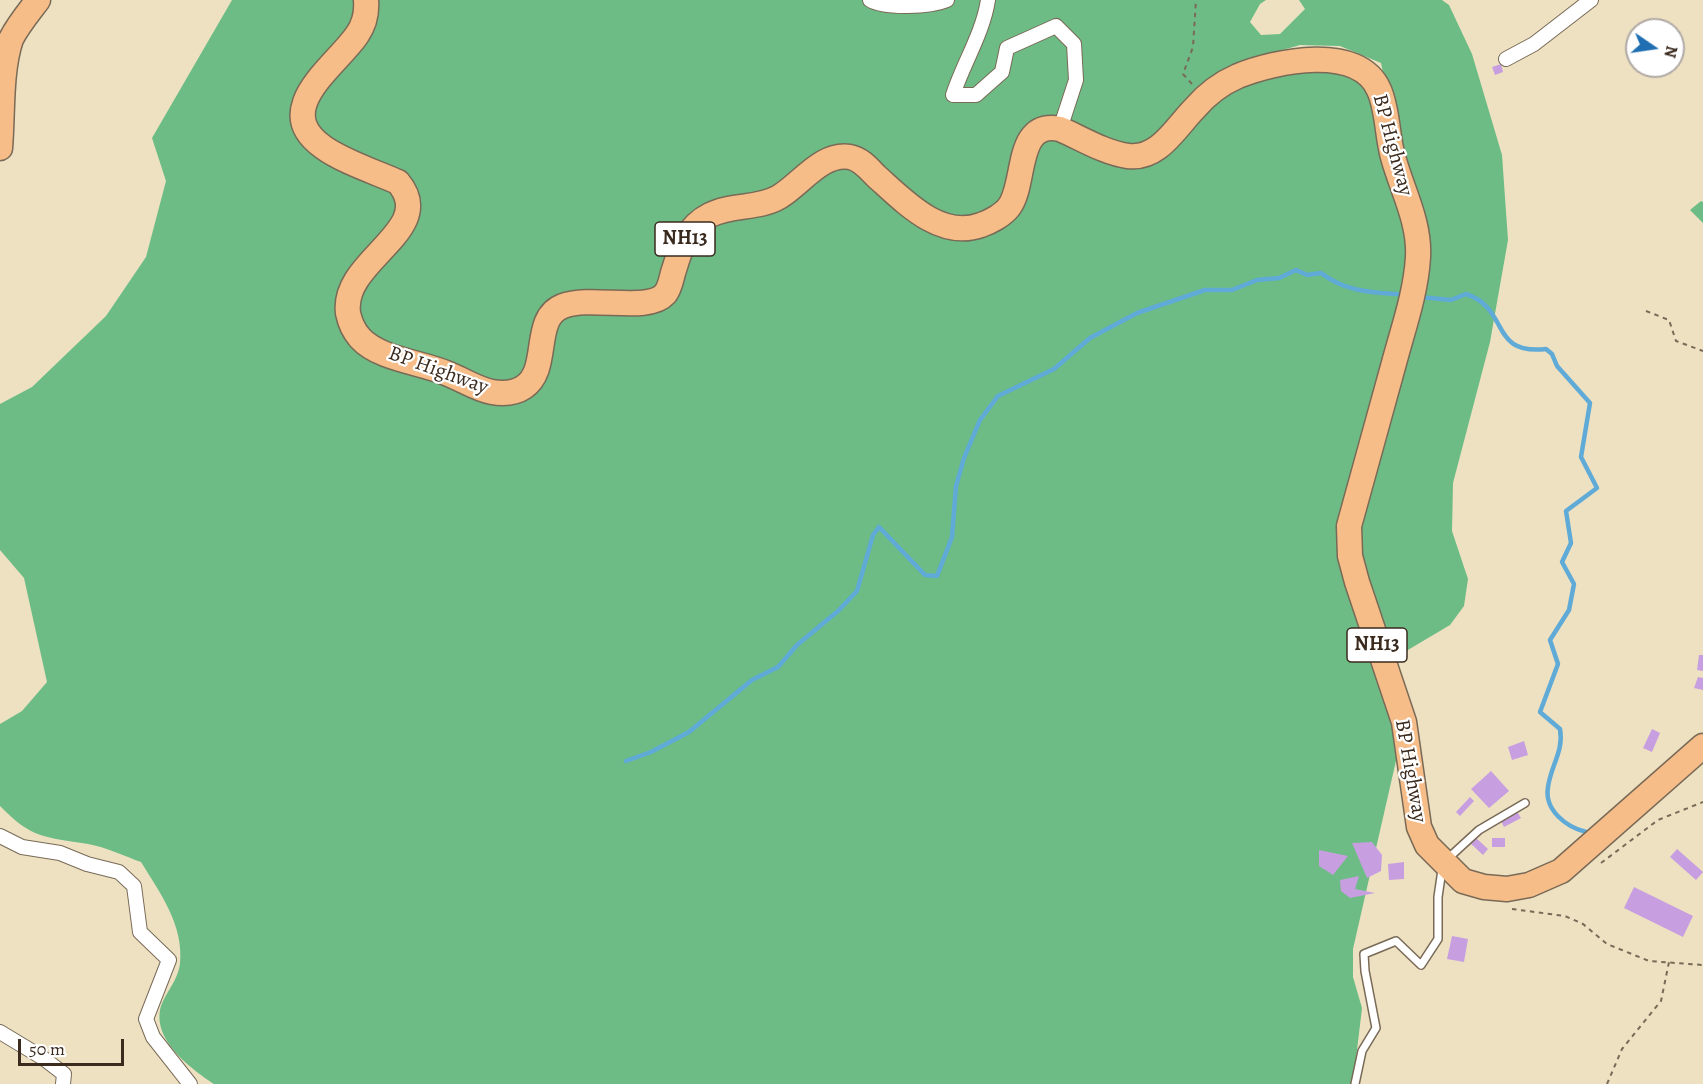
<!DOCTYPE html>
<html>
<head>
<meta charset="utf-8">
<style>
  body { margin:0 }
  #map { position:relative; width:1703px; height:1084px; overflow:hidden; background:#ede1c2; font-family:Alegreya,serif }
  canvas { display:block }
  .north { position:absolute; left:1625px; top:18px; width:60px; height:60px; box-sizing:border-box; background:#fff; border:2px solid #b1aaa5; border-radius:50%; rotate:103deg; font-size:16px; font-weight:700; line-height:24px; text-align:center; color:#3b2a1e }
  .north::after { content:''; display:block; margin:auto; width:21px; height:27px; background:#1f6fb2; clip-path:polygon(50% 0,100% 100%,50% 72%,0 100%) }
  .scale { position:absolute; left:18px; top:1039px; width:106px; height:27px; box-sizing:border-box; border:3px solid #3b2a1e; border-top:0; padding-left:8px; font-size:18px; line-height:21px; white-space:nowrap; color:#3b2a1e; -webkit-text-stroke:4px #fff; paint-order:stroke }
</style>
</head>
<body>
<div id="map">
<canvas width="1703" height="1084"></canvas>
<div class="north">N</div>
<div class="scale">50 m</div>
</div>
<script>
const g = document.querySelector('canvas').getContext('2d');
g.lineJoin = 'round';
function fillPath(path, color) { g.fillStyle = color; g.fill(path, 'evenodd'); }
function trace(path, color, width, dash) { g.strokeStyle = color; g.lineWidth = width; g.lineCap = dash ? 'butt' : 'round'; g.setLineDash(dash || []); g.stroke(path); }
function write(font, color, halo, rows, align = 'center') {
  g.font = font + ' Alegreya,serif'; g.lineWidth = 4.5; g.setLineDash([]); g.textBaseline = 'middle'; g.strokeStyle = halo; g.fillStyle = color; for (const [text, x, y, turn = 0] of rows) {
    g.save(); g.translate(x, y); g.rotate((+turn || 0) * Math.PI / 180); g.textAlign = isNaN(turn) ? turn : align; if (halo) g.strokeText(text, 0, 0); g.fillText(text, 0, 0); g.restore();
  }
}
fillPath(new Path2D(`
  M232,0H1266L1260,4L1250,22L1261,35L1280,34L1305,9L1299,0H1442L1449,5L1472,54L1502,155L1508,240L1490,342L1453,483L1452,531L1468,579L1464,606L1450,625L1391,660L1358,555L1357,524L1423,262L1381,63L1340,46L1300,45L1234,64L1238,86L1319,68L1341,70L1367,84L1408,228L1411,258L1342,527L1393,711L1398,752L1353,949V977L1362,1008L1353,1084H214C190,1068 151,1039 161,1006C166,992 178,980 180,964C184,925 160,893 141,862C124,856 106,847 88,844C45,837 32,839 0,806V724L22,711L47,682L24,578L0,550V404L32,387L106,316L146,257L166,181L152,138Z
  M1701,201L1703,202V223L1690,210Z`), '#6dbc85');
trace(new Path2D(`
  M1420,297L1451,300L1466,294C1511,309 1488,355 1546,349L1552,354L1557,366L1590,403L1581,457L1597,488L1566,511L1571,543L1562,562L1574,584L1569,610L1550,640L1558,664L1540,712L1560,729C1564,751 1551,765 1548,787C1544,810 1566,827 1586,832
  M626,761L651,752L689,732L752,680L778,667L797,645L838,611L857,591L873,535L879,527L925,575L937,576L952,537L956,486L964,458L980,420L998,396L1054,369L1090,338L1137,313L1205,290H1232L1257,280L1279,278L1296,270L1307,275L1321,273C1347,293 1374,292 1406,295`), '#5faad7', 4.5);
fillPath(new Path2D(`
  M1501,64L1503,72L1495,75L1492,67Z
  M1699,655H1703V671L1697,670Z
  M1698,677L1703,678V690L1694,688Z
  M1652,729L1660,733L1652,752L1643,748Z
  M1524,741L1528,755L1512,760L1508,747Z
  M1491,771L1509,791L1489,808L1471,789Z
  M1470,797L1474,801L1460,816L1456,812Z
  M1516,810L1521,818L1504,827L1500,819Z
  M1475,837L1488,849L1483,855L1469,842Z
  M1492,838H1505V847H1492Z
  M1372,842L1382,855L1381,871L1367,878L1352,843Z
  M1677,849L1703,872L1696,880L1670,857Z
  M1319,850L1348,856L1333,875L1319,866Z
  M1404,862V879L1389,880L1388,864Z
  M1359,876L1355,889L1375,893L1350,898L1341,891L1340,880Z
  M1634,887L1693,916L1683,937L1624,908Z
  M1452,936L1468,939L1464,962L1447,959Z`), '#c79fe0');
const service = new Path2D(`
  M1355,1084L1362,1051L1376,1028L1365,971L1364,954L1396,941L1421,965L1438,939V897L1443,863L1479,830L1525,803`);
const minor = new Path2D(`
  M870,0C885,9 930,7 947,0
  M988,0C983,33 963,64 953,95H976L1002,72L1007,48L1056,26L1074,44L1076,80L1060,129
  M1506,59L1534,44L1591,0
  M0,836L22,847L60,853L87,864L119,872L134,886L140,932L169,960L146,1019L153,1037L190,1084
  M0,1032L43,1058L64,1074L63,1084`);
const trunk = new Path2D(`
  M366,0C367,12 364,25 357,35C335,67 270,109 323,147C342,161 375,172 398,182C439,231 341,259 348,313C350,323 353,330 360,338C379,359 420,362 446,373C462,379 476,389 492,392C503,394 515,393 524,387C551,369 531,318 563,306C592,295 648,313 665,294C670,288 671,280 673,273C680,250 686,227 710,215C731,204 759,209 779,197C801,184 822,152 850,157C861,159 869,169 876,176C904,201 940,240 981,225C990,222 1003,215 1009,207C1027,183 1014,120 1060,129C1081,138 1105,153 1128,156C1159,160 1176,127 1195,108C1206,95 1222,83 1238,76C1275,61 1359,43 1379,90C1388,110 1387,136 1393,157C1402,190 1420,222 1418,257C1416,293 1403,329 1394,363C1379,417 1364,472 1349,526L1350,556L1357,582L1404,722L1419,827L1427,845L1463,881L1484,887L1507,889L1529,885L1561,871L1703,746
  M0,148C3,113 0,72 11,39C18,25 29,12 38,0`);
trace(service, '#796a57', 10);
trace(minor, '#796a57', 16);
trace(trunk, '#796a57', 27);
trace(new Path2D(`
  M1192,84L1183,74L1193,47L1196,0
  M1646,311L1669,320L1676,341L1703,351
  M1601,863L1658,820L1703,802
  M1512,909L1565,916L1583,924L1607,944L1649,961L1703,965
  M1607,1084L1622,1049L1661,1001L1669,962`), '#796a57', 2, [4.5, 4.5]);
trace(service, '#fff', 7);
trace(minor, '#fff', 14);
trace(trunk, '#f7bd88', 24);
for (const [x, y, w] of [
  [685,239,60],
  [1377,645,60]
]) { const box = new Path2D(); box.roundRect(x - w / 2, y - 17, w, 34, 4.5); g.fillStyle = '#fff'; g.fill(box); trace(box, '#3b2a1e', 1.5); }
write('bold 20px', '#3b2a1e', null, [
  ["NH13",685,239],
  ["NH13",1377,645]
]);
write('21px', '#3b2a1e', '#fff', [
  ["BP Highway",1392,145,75],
  ["BP Highway",438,371,20],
  ["BP Highway",1410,771,80]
]);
</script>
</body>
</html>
